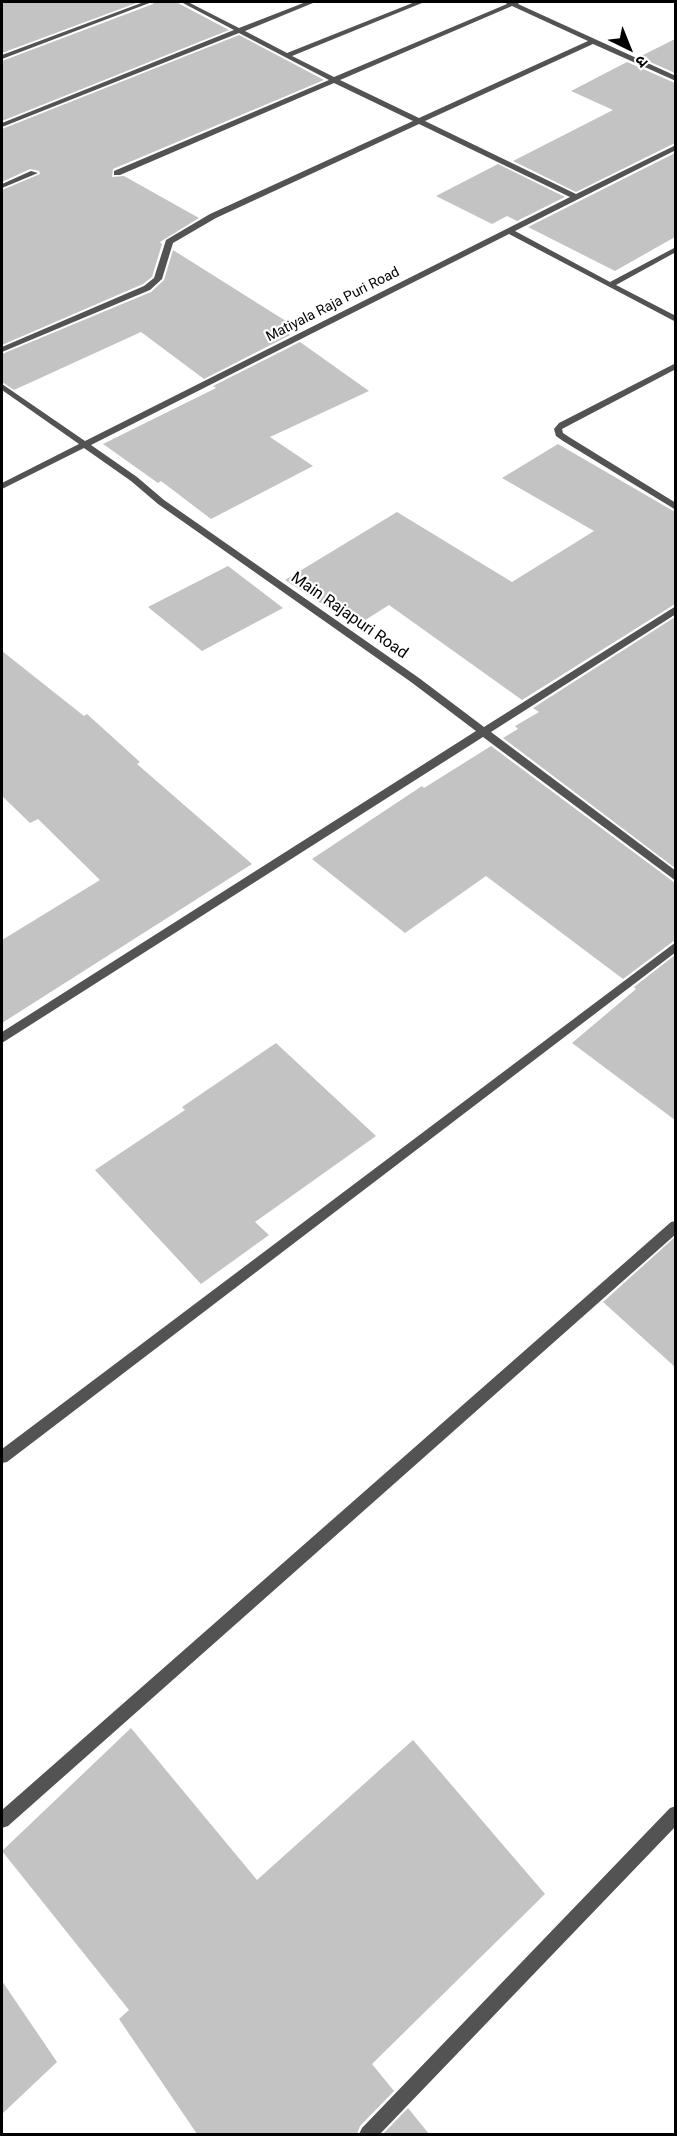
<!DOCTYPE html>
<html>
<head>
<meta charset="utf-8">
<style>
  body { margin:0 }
  #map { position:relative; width:677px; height:2136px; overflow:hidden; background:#fff; font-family:Roboto,"Noto Sans Devanagari",sans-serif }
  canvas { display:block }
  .frame { position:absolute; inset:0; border:3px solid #000; pointer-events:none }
  .north { position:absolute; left:599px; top:18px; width:60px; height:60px; -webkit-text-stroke:4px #fff; paint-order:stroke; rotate:137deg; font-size:16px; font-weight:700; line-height:24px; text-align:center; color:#000 }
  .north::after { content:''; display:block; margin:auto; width:21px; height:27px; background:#000; clip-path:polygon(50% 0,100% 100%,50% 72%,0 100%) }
</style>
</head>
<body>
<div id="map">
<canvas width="677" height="2136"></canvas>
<div class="frame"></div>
<div class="north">उ</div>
</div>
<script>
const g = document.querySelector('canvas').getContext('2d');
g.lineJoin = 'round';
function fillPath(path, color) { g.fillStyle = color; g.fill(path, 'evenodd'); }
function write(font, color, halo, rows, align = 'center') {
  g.font = font + ' Roboto,sans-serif'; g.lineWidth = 4.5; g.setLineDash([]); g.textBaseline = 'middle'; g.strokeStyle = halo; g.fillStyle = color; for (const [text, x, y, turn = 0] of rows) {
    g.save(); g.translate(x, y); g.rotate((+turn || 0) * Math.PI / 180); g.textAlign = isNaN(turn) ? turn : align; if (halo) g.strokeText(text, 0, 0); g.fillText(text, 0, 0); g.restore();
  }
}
fillPath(new Path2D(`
  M2,2H139L2,53Z
  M154,2H176L229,30L2,121V61L153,4Z
  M239,35L324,80L113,169L112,177L124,176L199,218L160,242L162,244L152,277L143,284L2,345V190L40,174L39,171L30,169L2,182V129Z
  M675,39V73L639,57Z
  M627,62L675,83V143L576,192L513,161L613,110L571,91Z
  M675,153V237L615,271L528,227Z
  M498,164L565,197L517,221L507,216L492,224L436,196Z
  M173,250L297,328L287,333L290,335L204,379L141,332L14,390L2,382V354L151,292L164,280Z
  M300,342L369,391L270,437L313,466L211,519L161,481L158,483L103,444L216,388L213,386Z
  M558,444L675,512V604L522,700L389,605L356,626L285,580L397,512L512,582L594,531L502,478Z
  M228,566L283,608L202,651L148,607Z
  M675,617V868L503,738L518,729L515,726L539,712L533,708Z
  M2,651L84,716L87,714L140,762L137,764L252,864L2,1023V940L100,880L38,819L30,823L2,796Z
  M491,746L675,883V940L623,979L486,876L405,933L312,859L422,786L424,788Z
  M675,955V1120L572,1043L636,989L634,987Z
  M276,1043L376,1136L255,1222L269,1235L201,1284L95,1170L185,1110L182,1107Z
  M675,1237V1367L603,1302Z
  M131,1728L257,1880L413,1740L545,1894L372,2064L394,2091L360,2126L357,2134H197L119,2019L129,2010L2,1851Z
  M2,1981L57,2062L2,2114Z
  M408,2108L429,2134H383Z`), '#c3c3c3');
fillPath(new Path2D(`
  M144,2H152L2,59V55Z
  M181,2H188L239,28L306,2H314L313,3L245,31L287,53L415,2H423L422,3L292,56L334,77L507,4L505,2H520L518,4L676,76V81L593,44L425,121L576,194L676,145V150L515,231L610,282L676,247V252L616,285L676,316V322L509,234L91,445L137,477L164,500L419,678L484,727L676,606V614L491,732L676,871V881L483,737L2,1043V1032L476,731L411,682L158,504L131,481L84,448L2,489V483L79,444L2,390V384L85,441L570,197L419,124L216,218L173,243L162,279L150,290L2,352V347L144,286L154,278L166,240L210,214L413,121L334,83L120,175H114V171L329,80L239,33L2,127V123L234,30ZM512,6L588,41L419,118L340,80Z
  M31,171L38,173L2,188V184Z
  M676,363V369L562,429L563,433L569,437L676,503V510L563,441L556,436L554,429L559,423Z
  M676,942V952L7,1462L2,1463V1449Z
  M676,1221V1234L8,1826L2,1828V1810L671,1222Z
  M676,1806V1826L380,2134H359L362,2128L670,1808Z`), '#535353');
write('14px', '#000', '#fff', [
  ["Matiyala Raja Puri Road",333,305,-27]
]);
write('16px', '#000', '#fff', [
  ["Main Rajapuri Road",349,616,35]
]);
</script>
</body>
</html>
